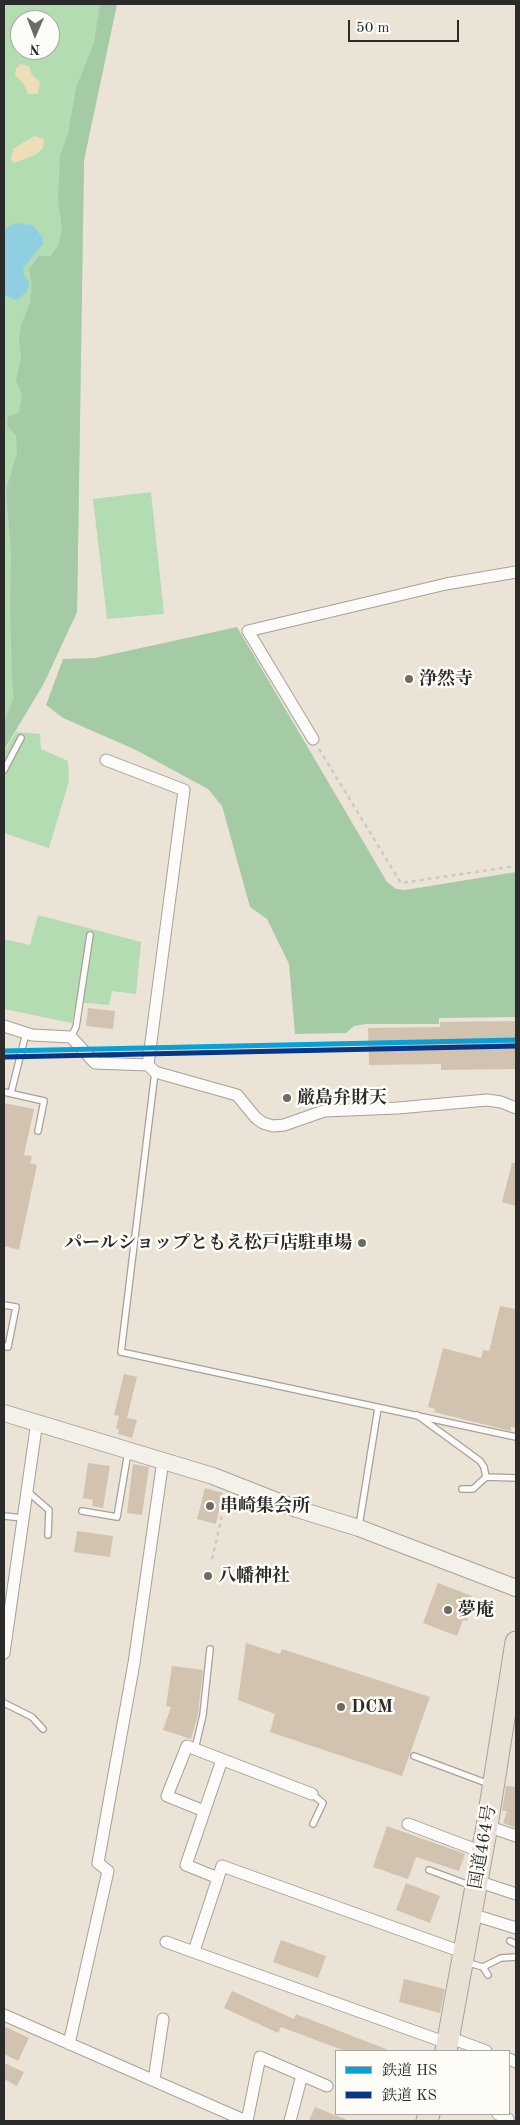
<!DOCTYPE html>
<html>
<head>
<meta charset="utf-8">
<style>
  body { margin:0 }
  #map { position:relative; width:520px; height:2125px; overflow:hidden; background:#ebe3d5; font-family:"Old Standard TT","Noto Serif JP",serif }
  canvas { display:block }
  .frame { position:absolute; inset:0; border:5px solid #2b2b2b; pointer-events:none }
  .legend { position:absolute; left:335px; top:2050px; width:175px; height:65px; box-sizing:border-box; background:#fdfcf7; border:1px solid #a9a8a5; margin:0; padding:6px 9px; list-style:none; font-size:15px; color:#2b2b2b }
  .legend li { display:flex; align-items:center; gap:10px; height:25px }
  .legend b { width:25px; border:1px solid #a9a8a5 }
  .north { position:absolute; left:10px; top:10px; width:50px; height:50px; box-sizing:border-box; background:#fdfcf7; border:1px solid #a9a8a5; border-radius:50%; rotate:181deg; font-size:14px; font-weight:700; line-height:20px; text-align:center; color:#2b2b2b }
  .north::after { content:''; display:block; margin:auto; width:18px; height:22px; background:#6e6b66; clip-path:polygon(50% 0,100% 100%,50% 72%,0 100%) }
  .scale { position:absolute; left:348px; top:20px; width:111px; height:22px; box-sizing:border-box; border:2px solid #2b2b2b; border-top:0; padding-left:6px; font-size:15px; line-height:18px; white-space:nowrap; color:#2b2b2b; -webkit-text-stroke:4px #fdfcf7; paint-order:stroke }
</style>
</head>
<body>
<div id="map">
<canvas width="520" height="2125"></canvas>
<div class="frame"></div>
<ul class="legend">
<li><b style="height:6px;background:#09a1d5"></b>鉄道 HS</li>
<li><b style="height:6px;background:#073686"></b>鉄道 KS</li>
</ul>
<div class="north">N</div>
<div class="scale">50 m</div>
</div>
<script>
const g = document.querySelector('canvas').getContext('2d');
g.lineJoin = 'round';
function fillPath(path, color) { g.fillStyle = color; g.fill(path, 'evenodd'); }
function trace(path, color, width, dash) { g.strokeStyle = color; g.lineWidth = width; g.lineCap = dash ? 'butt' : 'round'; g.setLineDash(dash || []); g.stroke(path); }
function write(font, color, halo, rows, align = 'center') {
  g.font = font + ' "Old Standard TT","Noto Serif JP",serif'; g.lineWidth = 5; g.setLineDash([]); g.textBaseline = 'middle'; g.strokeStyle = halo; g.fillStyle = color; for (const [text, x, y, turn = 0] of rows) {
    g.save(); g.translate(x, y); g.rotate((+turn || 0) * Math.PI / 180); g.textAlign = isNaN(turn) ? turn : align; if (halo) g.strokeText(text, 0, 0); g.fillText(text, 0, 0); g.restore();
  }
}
fillPath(new Path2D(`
  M4,4H117L84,160L77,612L44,683L4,750ZM20,20H50V50H20Z
  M151,492L164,614L107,619L93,499Z
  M16,732L40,734L41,749L68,761L69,781L49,848L4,833V752Z
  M38,915L141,942L136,994L112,991L109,1005L76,1002L72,1023L4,1009V939L30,945Z`), '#b3dcb3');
fillPath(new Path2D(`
  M100,4H117L84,160L77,612L44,683L4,750V721L14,698L12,682L10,605L11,553L6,490L17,453L16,436L7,425L8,417L19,412L22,394L16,381L21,357L19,341L21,326L30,303L32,285L29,269L39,256H51L59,244L62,229L58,200L60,155L68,134L76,88L94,43Z
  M237,627L387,882L396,889L405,890L516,872V1017L439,1018V1024H366L354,1026L346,1033L295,1034L289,964L267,919L250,907L222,806L208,789L136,750L63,718L46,705L63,659L95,658Z`), '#a5cba6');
fillPath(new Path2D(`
  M20,64L29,66L31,73L40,82L38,94H28L25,86L15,75L16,69Z
  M34,136L44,139L43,148L35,155L14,163L11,160L13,149Z`), '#eddeb7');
fillPath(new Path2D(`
  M15,223L32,225L43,238V244L23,268L24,275L29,282L27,292L16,300L4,295V233L5,229Z`), '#90cee2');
fillPath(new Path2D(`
  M88,1008L115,1011L113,1029L86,1026Z
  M516,1021V1069L441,1070V1064L369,1065L368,1028L440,1027V1022Z
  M4,1103L34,1109L24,1155L32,1156L30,1163L37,1165L19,1250L4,1246Z
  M512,1163H516V1206L502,1202Z
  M500,1306L516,1309V1428L511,1427V1431L434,1412L435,1409L428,1407L443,1348L481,1358L483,1350L489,1351Z
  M124,1374L137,1377L127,1418L137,1420L132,1438L118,1434L119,1430L116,1428L119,1416L114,1415Z
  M88,1463L110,1466L103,1508L92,1506L93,1500L83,1498Z
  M133,1464L149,1467L142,1515L127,1513Z
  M205,1488L223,1493L216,1524L197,1519Z
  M77,1531L113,1536L110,1557L74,1552Z
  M438,1583L472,1596L467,1608H471L467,1621L463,1620L457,1636L423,1623Z
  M246,1643L280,1654L282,1649L430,1697L402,1776L270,1732L275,1714L238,1700Z
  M172,1666L203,1670L198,1714L191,1739L163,1730L171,1707L166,1706Z
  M506,1786L516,1787V1828L503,1823L507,1811H502Z
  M387,1826L465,1854L459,1871L416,1857L408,1879L373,1867Z
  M406,1883L440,1896L430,1923L396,1910Z
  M281,1940L326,1956L318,1978L273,1962Z
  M404,1979L445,1989L440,2013L399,2002Z
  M232,1991L294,2019L296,2014L391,2051H345L281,2027L278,2033L224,2008Z
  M4,2026L29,2038L18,2061L4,2054Z
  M4,2063L24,2072L17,2086L4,2079Z
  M315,2107L350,2121H309Z`), '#d2c3b1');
const lane = new Path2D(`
  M4,770L21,738
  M71,1037L76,1027L90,935
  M155,1072L121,1352L516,1437
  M4,1092L44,1101L38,1131
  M11,1093L26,1033
  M4,1305L16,1307L8,1347L4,1346
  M417,1415L480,1461L484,1467L486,1477
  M462,1489H473L486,1477L516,1478
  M27,1491L49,1510L48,1535
  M82,1511L117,1517L128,1452
  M4,1516L23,1518
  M359,1526L378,1408
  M4,1703L32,1717L43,1729
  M195,1749L203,1715L210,1649
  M414,1756L489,1784
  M312,1794L323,1803L313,1824
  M429,1870L472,1886
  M510,1941L516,1944
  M465,1962L483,1967L501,1958L516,1957
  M483,1967L488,1975`);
const street = new Path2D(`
  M313,739L248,631L446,584L516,572
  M106,760L184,790L148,1065
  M4,1026L32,1035L71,1037L95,1063L148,1065L155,1072L237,1095L256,1118L263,1123L273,1126L284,1125L324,1111L398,1108L487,1100L501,1102L516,1108
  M4,1653L37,1421
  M204,1811L167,1796L187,1746L312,1794
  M408,1824L482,1852
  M487,1826L516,1836
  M218,1878L186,1865L222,1760
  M477,1881L516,1894
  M471,1914L516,1928
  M166,1942L447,2043
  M194,1951L222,1866L465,1953
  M4,2015L246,2121
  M448,2037L486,2051
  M69,2044L108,1871L98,1863L134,1663L163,1460
  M509,2059L516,2062
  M154,2080L163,2019
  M498,2114L508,2119
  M247,2121L260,2057L327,2086
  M290,2121L302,2075`);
const secondary = new Path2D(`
  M4,1413L213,1476L297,1509L359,1528L516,1588`);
const highway = new Path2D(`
  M446,2051L487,1826L516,1642
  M427,2121L429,2114`);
trace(lane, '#a6a199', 8);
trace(street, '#a6a199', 13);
trace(secondary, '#a6a199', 18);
trace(highway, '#a6a199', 23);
trace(new Path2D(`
  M319,749L401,883L516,866
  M212,1559L226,1498`), '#cac9c6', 2.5, [4, 4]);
trace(lane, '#fcfbf9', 5.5);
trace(street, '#fcfbf9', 11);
trace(secondary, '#f4f1ea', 16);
trace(highway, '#e8e1d4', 21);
trace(new Path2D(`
  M4,1051L516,1040`), '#09a1d5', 5);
trace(new Path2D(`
  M4,1057L516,1046`), '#073686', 5);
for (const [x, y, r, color] of [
  [409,679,5,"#6e6b66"],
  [287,1098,5,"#6e6b66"],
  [362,1243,5,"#6e6b66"],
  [210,1506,5,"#6e6b66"],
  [208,1576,5,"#6e6b66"],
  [448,1610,5,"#6e6b66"],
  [341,1707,5,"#6e6b66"]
]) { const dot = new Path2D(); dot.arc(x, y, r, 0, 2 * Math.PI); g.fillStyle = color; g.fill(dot); trace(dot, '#fdfcf7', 2); }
write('bold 18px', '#2b2b2b', '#fdfcf7', [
  ["浄然寺",419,679],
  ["厳島弁財天",297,1098],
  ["パールショップともえ松戸店駐車場",352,1243,"right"],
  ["串崎集会所",220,1506],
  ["八幡神社",218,1576],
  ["夢庵",458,1610],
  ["DCM",351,1707]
], 'left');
write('18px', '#2b2b2b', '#fdfcf7', [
  ["国道464号",483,1847,-80]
]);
</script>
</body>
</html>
